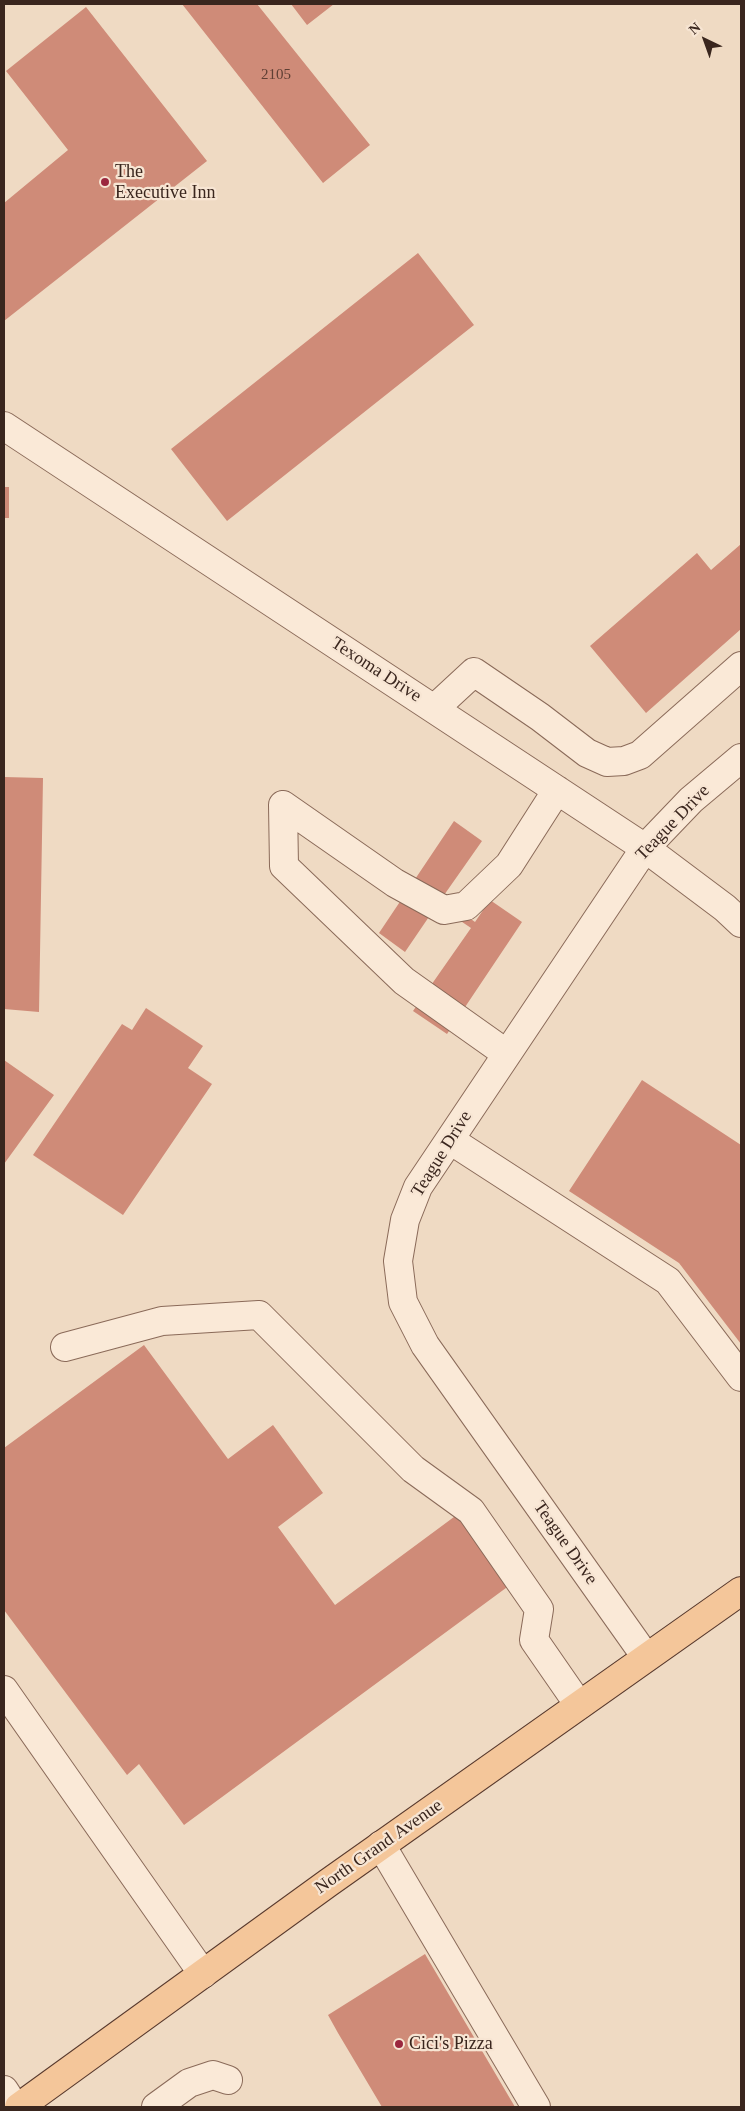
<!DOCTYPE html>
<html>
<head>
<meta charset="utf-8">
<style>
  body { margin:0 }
  #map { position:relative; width:745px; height:2111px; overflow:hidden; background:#efdac3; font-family:Georgia,serif }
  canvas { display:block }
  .frame { position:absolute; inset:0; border:5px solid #3a261e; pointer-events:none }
  .north { position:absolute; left:680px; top:15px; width:50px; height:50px; -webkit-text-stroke:4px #f7e5d3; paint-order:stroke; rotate:318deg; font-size:14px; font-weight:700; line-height:20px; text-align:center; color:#3a261e }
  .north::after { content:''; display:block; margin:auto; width:18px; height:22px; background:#3a261e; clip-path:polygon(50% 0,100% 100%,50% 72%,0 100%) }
</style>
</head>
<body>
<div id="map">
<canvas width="745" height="2111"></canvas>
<div class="frame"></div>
<div class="north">N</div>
</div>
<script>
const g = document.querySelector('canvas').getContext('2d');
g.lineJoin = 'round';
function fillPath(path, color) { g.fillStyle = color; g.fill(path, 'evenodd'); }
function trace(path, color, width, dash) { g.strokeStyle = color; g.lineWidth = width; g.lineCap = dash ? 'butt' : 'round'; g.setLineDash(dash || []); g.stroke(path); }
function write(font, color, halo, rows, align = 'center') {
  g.font = font + ' Georgia,serif'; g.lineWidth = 4.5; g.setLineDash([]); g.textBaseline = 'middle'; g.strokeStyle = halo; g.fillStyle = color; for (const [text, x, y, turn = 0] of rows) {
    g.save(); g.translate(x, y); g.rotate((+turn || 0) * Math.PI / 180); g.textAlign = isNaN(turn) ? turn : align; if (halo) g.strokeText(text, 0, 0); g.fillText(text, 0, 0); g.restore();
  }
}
fillPath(new Path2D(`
  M182,4H257L370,145L323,183Z
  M291,4H334L307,25Z
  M86,7L207,161L4,321V203L68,150L6,71Z
  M418,253L474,325L227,521L171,449Z
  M4,487H9V518H4Z
  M741,544V629L646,713L590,646L697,553L711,570Z
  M4,777L43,778L39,1012L4,1009Z
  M454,821L482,841L442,898L475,922L490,900L522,922L447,1034L413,1011L471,928L437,905L405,952L379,933Z
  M146,1008L203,1046L188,1068L212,1084L123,1215L33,1155L122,1024L132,1030Z
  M4,1060L54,1095L4,1164Z
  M642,1080L741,1145V1344L679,1263L569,1191Z
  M144,1345L228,1459L273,1425L323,1493L278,1527L335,1605L458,1514L510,1585L184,1825L139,1764L127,1775L4,1610V1448Z
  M425,1954L515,2107H382L338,2033L328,2015Z`), '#cf8b78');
const minor = new Path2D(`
  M4,426L645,848L725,908L741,923
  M434,709L474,672L540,717L587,753L607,762L624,761L640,755L741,666
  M283,805L395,883L444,910L466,906L509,865L557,790
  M283,805L284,866L404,981L507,1054
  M450,1140L668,1281L741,1377
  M65,1347L162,1321L259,1315L413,1469L471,1511L539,1609L534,1640L579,1705
  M646,1657L425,1345L403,1302L398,1261L405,1220L418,1187L645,848L691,800L741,758
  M4,1690L203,1974
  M381,1845L536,2107
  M4,2090L15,2107
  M156,2107L189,2083L213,2075L228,2080`);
const major = new Path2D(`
  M19,2107L328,1883L741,1591`);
trace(minor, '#8a6a59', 30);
trace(major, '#58392d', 30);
trace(minor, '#fae9d7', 28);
trace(major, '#f4c69a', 28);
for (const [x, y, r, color] of [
  [105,182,5,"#9b273e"],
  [399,2044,5,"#9b273e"]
]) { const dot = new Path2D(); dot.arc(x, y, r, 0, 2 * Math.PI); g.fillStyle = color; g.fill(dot); trace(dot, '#f7e5d3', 2); }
write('15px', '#5f3f34', null, [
  ["2105",276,75]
]);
write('18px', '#3a261e', '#f7e5d3', [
  ["The",115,172],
  ["Executive Inn",115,193],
  ["Cici's Pizza",409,2044]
], 'left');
write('18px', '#3a261e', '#f7e5d3', [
  ["Texoma Drive",376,670,33],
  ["Teague Drive",673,823,-46],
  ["Teague Drive",442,1154,-58],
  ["Teague Drive",565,1543,55],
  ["North Grand Avenue",379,1847,-35]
]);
</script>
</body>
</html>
